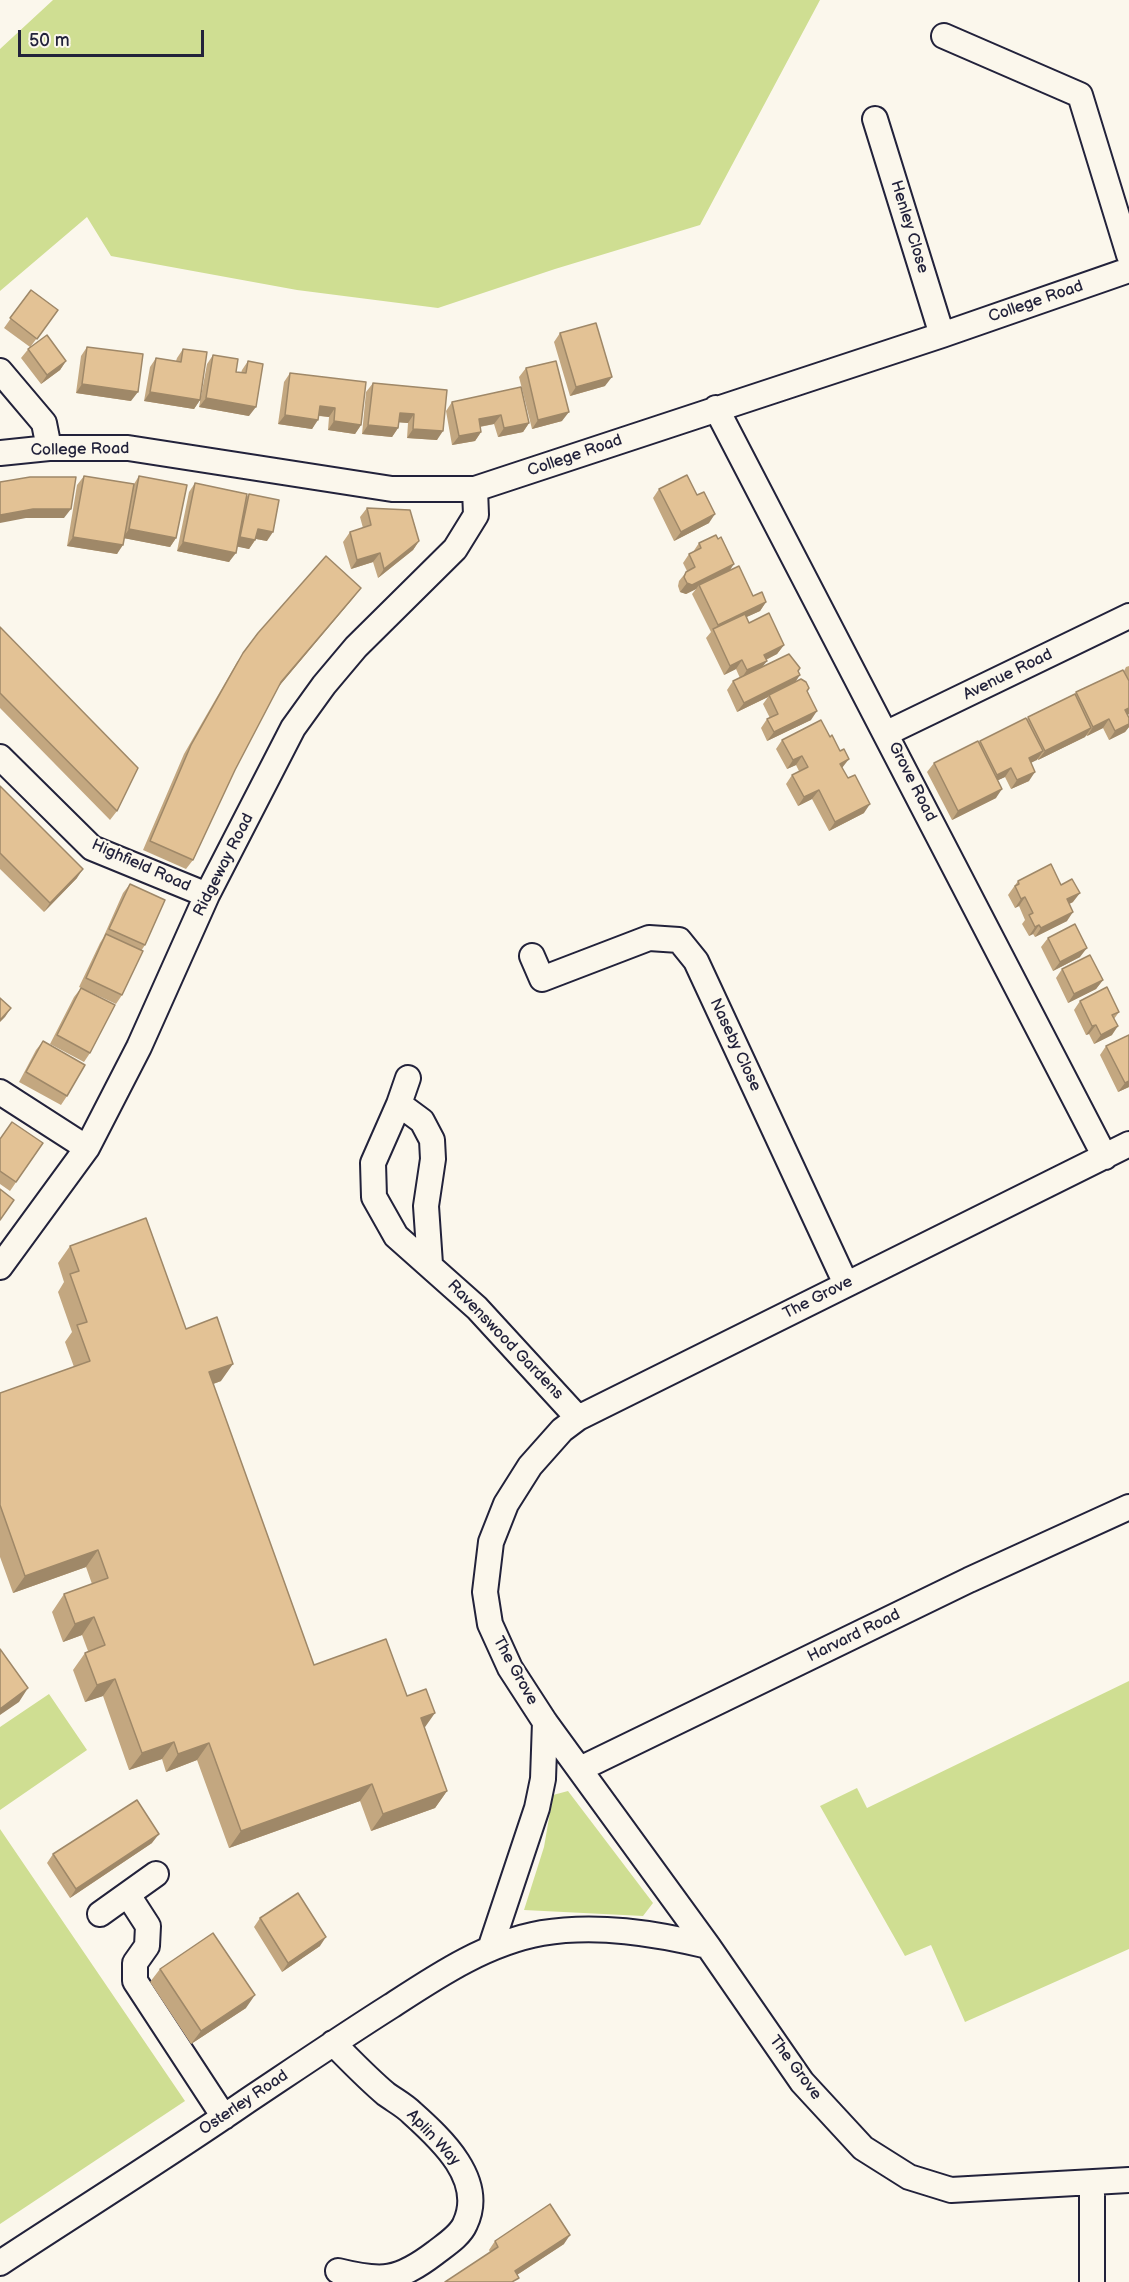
<!DOCTYPE html>
<html>
<head>
<meta charset="utf-8">
<style>
  body { margin:0 }
  #map { position:relative; width:1129px; height:2282px; overflow:hidden; background:#fbf7ec; font-family:"Balsamiq Sans",sans-serif }
  canvas { display:block }
  .scale { position:absolute; left:18px; top:30px; width:186px; height:27px; box-sizing:border-box; border:3px solid #22223b; border-top:0; padding-left:8px; font-size:18px; line-height:21px; white-space:nowrap; color:#22223b; -webkit-text-stroke:4px #fbf7ec; paint-order:stroke }
</style>
</head>
<body>
<div id="map">
<canvas width="1129" height="2282"></canvas>
<div class="scale">50 m</div>
</div>
<script>
const g = document.querySelector('canvas').getContext('2d');
g.lineJoin = 'round';
function fillPath(path, color) { g.fillStyle = color; g.fill(path, 'evenodd'); }
function trace(path, color, width, dash) { g.strokeStyle = color; g.lineWidth = width; g.lineCap = dash ? 'butt' : 'round'; g.setLineDash(dash || []); g.stroke(path); }
function write(font, color, halo, rows, align = 'center') {
  g.font = font + ' "Balsamiq Sans",sans-serif'; g.lineWidth = 4.5; g.setLineDash([]); g.textBaseline = 'middle'; g.strokeStyle = halo; g.fillStyle = color; for (const [text, x, y, turn = 0] of rows) {
    g.save(); g.translate(x, y); g.rotate((+turn || 0) * Math.PI / 180); g.textAlign = isNaN(turn) ? turn : align; if (halo) g.strokeText(text, 0, 0); g.fillText(text, 0, 0); g.restore();
  }
}
fillPath(new Path2D(`
  M53,0H820L700,225L555,269L438,308L297,290L111,256L87,217L0,291V49Z
  M1129,1681V1949L965,2022L931,1945L905,1956L820,1806L857,1788L867,1808Z
  M49,1694L87,1750L0,1810V1727Z
  M568,1791L653,1903L643,1916L524,1910L544,1847L553,1795Z
  M0,1829L185,2101L0,2224Z`), '#cfde92');
const minor = new Path2D(`
  M944,36L1080,95L1129,255
  M875,119L942,335
  M0,371L44,423L49,448
  M716,408L1105,1157
  M0,453L49,448H128L392,489H475L942,335L1129,270
  M887,733L1129,616
  M0,757L92,848L207,895
  M532,956L542,979L649,938L679,940L696,961L846,1284
  M0,1092L87,1148
  M399,1104L408,1078
  M1129,1144L578,1418L562,1430L530,1466L506,1504L491,1542L485,1592L490,1624L510,1668L545,1722L708,1946L802,2082L863,2148L909,2177L951,2190L1129,2180
  M430,1264L426,1206L433,1159L432,1140L422,1121L399,1104L373,1163L374,1197L396,1236L477,1308L578,1418
  M0,1267L87,1148L139,1047L207,895L293,728L324,685L356,647L455,549L476,515L475,489
  M580,1769L969,1580L1129,1507
  M128,1895L148,1926L147,1946L135,1963V1981L224,2117
  M100,1914L156,1874
  M490,1949L537,1808L543,1779L545,1722
  M333,2043C350,2060 367,2078 386,2094C394,2100 404,2105 412,2113C441,2139 486,2180 465,2224C460,2236 445,2245 435,2253C398,2281 382,2282 338,2271
  M1092,2183V2282
  M0,2263C82,2209 166,2157 247,2101C295,2069 342,2037 391,2006C437,1976 486,1943 542,1933C597,1924 654,1933 708,1946`);
trace(minor, '#22223b', 28);
trace(minor, '#fbf7ec', 24);
fillPath(new Path2D(`
  M31,290L58,310L31,346L66,361L60,370L41,384L21,358L30,347L4,328Z
  M560,333L605,386L570,396L554,342Z
  M87,347L131,401L76,393L81,356Z
  M183,349L200,400L194,409L144,401L150,367L156,358L176,361L177,358Z
  M213,355L236,372L241,373L242,370L248,361L249,416L199,407L207,364Z
  M526,368L562,421L532,429L519,377Z
  M290,373L361,425L355,434L328,430L329,417L319,416L312,429L278,424L284,382Z
  M373,383L447,390L437,440L407,438L408,423L399,422L398,428L392,437L362,434L366,392Z
  M452,402L529,423L523,432L498,437L494,424L480,427L481,432L475,441L452,445L446,411Z
  M84,476L134,484L139,476L176,538L170,547L124,538L117,554L67,546L77,485Z
  M195,483L246,498L249,494L267,541L256,539L249,549L237,546L229,562L177,551L189,492Z
  M659,489L697,495L709,523L674,541L653,498Z
  M367,508L419,541L413,550L378,578L373,562L351,569L343,542L350,532L363,528L360,517Z
  M699,543L730,570L753,596L766,602L760,611L746,617L749,623L784,645L777,654L766,660L762,667L798,671L795,682L807,691L811,720L767,741L761,728L767,719L770,718L763,704L768,697L737,712L727,690L733,681L740,678L736,669L724,675L706,638L711,632L692,594L696,589L686,594L680,592L678,586L679,581L687,571L683,563L689,554L693,552Z
  M354,597L279,686L235,770L193,860L186,869L143,850L184,754L237,662L258,633Z
  M0,627L117,811L110,820L0,708Z
  M1129,666V714L1128,715L1129,718V727L1125,732L1109,740L1103,728L1087,736L1086,735L1085,737L1038,760V758L1031,763L1029,781L1011,789L1005,777L998,780L996,798L952,820L927,772L934,763L1027,719L1028,717L1074,695L1076,692L1124,671L1126,667Z
  M782,740L842,768L864,813L829,831L812,799L798,806L786,784L792,775L799,771L796,765L787,769L776,749Z
  M0,786L77,878L44,912L0,869Z
  M1018,881L1061,885L1073,902L1069,904L1067,921L1035,937L1033,934L1029,936L1022,924L1025,920L1019,906L1015,908L1008,895Z
  M130,884L145,945L141,951L122,995L116,1004L79,987L100,943L103,938L123,893Z
  M1048,938L1080,957L1053,971L1041,947Z
  M1062,969L1103,980L1096,989L1068,1003L1056,978Z
  M81,988L90,1053L84,1062L50,1044L74,997Z
  M1080,1001L1119,1012L1114,1019L1112,1035L1094,1044L1089,1034L1086,1035L1074,1010Z
  M1129,1035V1087L1118,1092L1100,1055L1106,1046Z
  M43,1041L67,1096L61,1105L19,1082L36,1050Z
  M0,1139L43,1143L10,1191L0,1184Z
  M70,1246L186,1329L221,1381L213,1384L314,1665L407,1696L424,1728L447,1791L435,1808L371,1831L360,1801L229,1848L197,1760L166,1772L162,1759L129,1770L103,1696L85,1702L73,1670L85,1653L88,1651L82,1635L63,1642L52,1612L64,1594L92,1584L86,1567L13,1593L0,1557V1393L74,1367L65,1342L72,1332L58,1292L64,1282L58,1263Z
  M152,1843L70,1898L47,1863L53,1854Z
  M260,1918L320,1946L282,1972L254,1927Z
  M160,1969L246,2008L191,2044L150,1982Z
  M495,2241L564,2244L517,2275L490,2252L489,2250Z`), '#c3a780');
fillPath(new Path2D(`
  M66,361L60,370L41,384L47,375Z
  M612,377L605,386L570,396L576,387Z
  M82,384L138,392L131,401L76,393Z
  M150,392L200,400L194,409L144,401Z
  M206,398L256,407L249,416L199,407Z
  M320,406L335,408L329,417L314,415Z
  M569,412L562,421L532,429L538,420Z
  M400,413L414,414L408,423L393,422Z
  M285,415L318,420L312,429L278,424Z
  M501,415L494,424L472,428L479,419Z
  M334,421L361,425L355,434L328,430Z
  M529,423L523,432L498,437L504,428Z
  M368,425L398,428L392,437L362,434Z
  M413,429L443,431L437,440L407,438Z
  M481,432L475,441L452,445L459,436Z
  M33,509H71L64,518H26L0,523V515Z
  M715,514L709,523L674,541L681,532Z
  M129,529L176,538L170,547L123,538Z
  M258,529L273,532L267,541L251,538Z
  M73,537L123,545L117,554L67,546Z
  M240,537L255,540L249,549L234,546Z
  M419,541L413,550L378,578L384,569Z
  M183,542L236,553L229,562L177,551Z
  M380,553L373,562L351,569L357,560Z
  M734,564L728,573L699,585L696,589L686,594L680,592L687,583Z
  M361,588L354,597L275,691L281,682Z
  M766,602L760,611L714,632V631L718,625Z
  M784,645L777,654L757,664L764,655Z
  M742,660L736,669L724,675L730,666Z
  M767,661L760,670L741,679L747,670Z
  M800,675L794,684L769,695L768,697L737,712L744,703Z
  M1129,708V714L1119,719L1125,710Z
  M817,711L811,720L767,741L774,732Z
  M1109,719L1103,728L1087,736L1093,727Z
  M1129,724V727L1125,732L1109,740L1115,731Z
  M1091,728L1085,737L1038,760L1045,751Z
  M1043,751L1037,760L1022,767L1029,758Z
  M802,756L796,765L787,769L793,760Z
  M849,759L842,768L840,764Z
  M1011,768L1005,777L990,784L997,775Z
  M1035,772L1029,781L1011,789L1017,780Z
  M1002,789L996,798L952,820L958,811Z
  M819,790L812,799L798,806L804,797Z
  M870,804L864,813L829,831L835,822Z
  M83,869L77,878L44,912L50,903Z
  M1080,893L1073,902L1061,908L1067,899Z
  M1025,897L1019,906L1015,908L1021,899Z
  M1073,912L1067,921L1035,937L1041,928Z
  M1039,925L1033,934L1029,936L1035,927Z
  M1087,948L1080,957L1053,971L1060,962Z
  M1103,980L1096,989L1068,1003L1074,994Z
  M11,1008L5,1017L0,1022V1020Z
  M1096,1025L1089,1034L1086,1035L1092,1026Z
  M1118,1026L1112,1035L1094,1044L1101,1035Z
  M1129,1081V1087L1118,1092L1125,1083Z
  M233,1364L221,1381L197,1390L209,1372Z
  M98,1550L86,1567L13,1593L25,1576Z
  M94,1617L82,1635L63,1642L75,1624Z
  M115,1679L103,1696L85,1702L97,1685Z
  M28,1688L19,1702L0,1715V1709Z
  M435,1713L423,1730L421,1718Z
  M174,1742L162,1759L129,1770L142,1753Z
  M209,1743L197,1760L166,1772L178,1754Z
  M372,1784L360,1801L229,1848L241,1831Z
  M447,1791L435,1808L371,1831L383,1814Z
  M159,1834L152,1843L70,1898L76,1889Z
  M326,1937L320,1946L282,1972L288,1963Z
  M255,1995L246,2008L191,2044L201,2031Z
  M570,2235L564,2244L509,2280L515,2271Z`), '#9f8868');
const building = new Path2D(`
  M31,290L58,310L37,339L10,318Z
  M596,323L612,377L576,387L560,333Z
  M47,335L66,361L47,375L28,349Z
  M87,347L143,354L138,392L82,384Z
  M183,349L207,352L200,400L150,392L156,358L181,362Z
  M213,355L238,359L236,372L246,373L248,361L263,364L256,407L206,398Z
  M556,361L569,412L538,420L526,368Z
  M290,373L366,382L361,425L334,421L335,408L320,406L318,420L285,415Z
  M373,383L447,390L443,431L413,429L414,414L400,413L398,428L368,425Z
  M521,387L529,423L504,428L501,415L479,419L481,432L459,436L452,402Z
  M687,475L697,495L704,492L715,514L681,532L659,489Z
  M84,476L134,484L123,545L73,537Z
  M139,476L187,485L176,538L129,529Z
  M30,477H76L71,509H33L0,515V482Z
  M195,483L247,494L236,553L183,542Z
  M249,494L279,500L273,532L258,529L255,540L240,537Z
  M367,508L410,510L419,541L384,569L380,553L357,560L350,532L371,525Z
  M716,535L718,539L721,537L734,564L692,585L687,583L684,577L686,572L695,567L689,554L701,548L699,543Z
  M326,556L361,588L281,682L235,770L193,860L150,841L191,745L243,653L258,633Z
  M739,566L753,596L762,592L766,602L718,625L699,585Z
  M769,613L784,645L764,655L767,661L747,670L742,660L730,666L713,629L745,614L749,623Z
  M0,627L138,768L117,811L0,693Z
  M789,654L800,668L798,671L800,675L744,703L733,681Z
  M1123,670L1129,681V708L1125,710L1129,718V724L1115,731L1109,719L1093,727L1076,692Z
  M801,679L806,682L809,688L807,691L817,711L774,732L767,719L778,714L769,695Z
  M1075,694L1091,728L1045,751L1028,717Z
  M1026,718L1043,751L1029,758L1035,772L1017,780L1011,768L997,775L980,741Z
  M821,720L830,737L832,735L840,751L844,749L849,759L840,764L848,778L855,775L870,804L835,822L819,790L804,797L792,775L808,767L802,756L793,760L782,740Z
  M978,741L1002,789L958,811L934,763Z
  M0,786L83,869L50,903L0,853Z
  M1051,864L1061,885L1072,879L1080,893L1067,899L1073,912L1041,928L1039,925L1035,927L1029,915L1033,913L1025,897L1021,899L1015,886L1019,884L1018,881Z
  M130,884L165,900L145,945L109,929Z
  M1075,924L1087,948L1060,962L1048,938Z
  M106,934L143,951L122,995L86,978Z
  M1090,955L1103,980L1074,994L1062,969Z
  M1107,987L1119,1012L1112,1015L1118,1026L1101,1035L1096,1025L1092,1026L1080,1001Z
  M81,988L115,1005L90,1053L57,1035Z
  M0,998L11,1008L0,1020Z
  M1129,1035V1081L1125,1083L1106,1046Z
  M43,1041L85,1065L67,1096L26,1072Z
  M12,1122L43,1143L16,1182L0,1171V1139Z
  M0,1189L14,1200L0,1220Z
  M146,1218L186,1329L217,1317L233,1364L209,1372L314,1665L386,1639L407,1696L426,1689L435,1713L421,1718L447,1791L383,1814L372,1784L241,1831L209,1743L178,1754L174,1742L142,1753L115,1679L97,1685L85,1653L105,1645L94,1617L75,1624L64,1594L108,1578L98,1550L25,1576L0,1505V1393L90,1361L77,1325L87,1322L70,1274L79,1271L70,1246Z
  M0,1649L28,1688L0,1709Z
  M137,1800L159,1834L76,1889L53,1854Z
  M298,1893L326,1937L288,1963L260,1918Z
  M213,1933L255,1995L201,2031L160,1969Z
  M550,2204L570,2235L515,2271L519,2278L512,2282H445L498,2247L495,2241Z`);
fillPath(building, '#e3c295');
trace(building, '#9f8868', 1.5);
write('16px', '#22223b', '#fbf7ec', [
  ["Henley Close",909,227,73],
  ["College Road",1036,302,-19],
  ["College Road",80,450,-1],
  ["College Road",575,456,-19],
  ["Avenue Road",1008,675,-26],
  ["Grove Road",912,782,63],
  ["Ridgeway Road",224,865,-63],
  ["Highfield Road",141,866,24],
  ["Naseby Close",735,1045,65],
  ["The Grove",818,1298,-27],
  ["Ravenswood Gardens",505,1340,46],
  ["Harvard Road",854,1636,-26],
  ["The Grove",515,1671,61],
  ["The Grove",795,2068,53],
  ["Osterley Road",244,2103,-34],
  ["Aplin Way",433,2138,47]
]);
</script>
</body>
</html>
